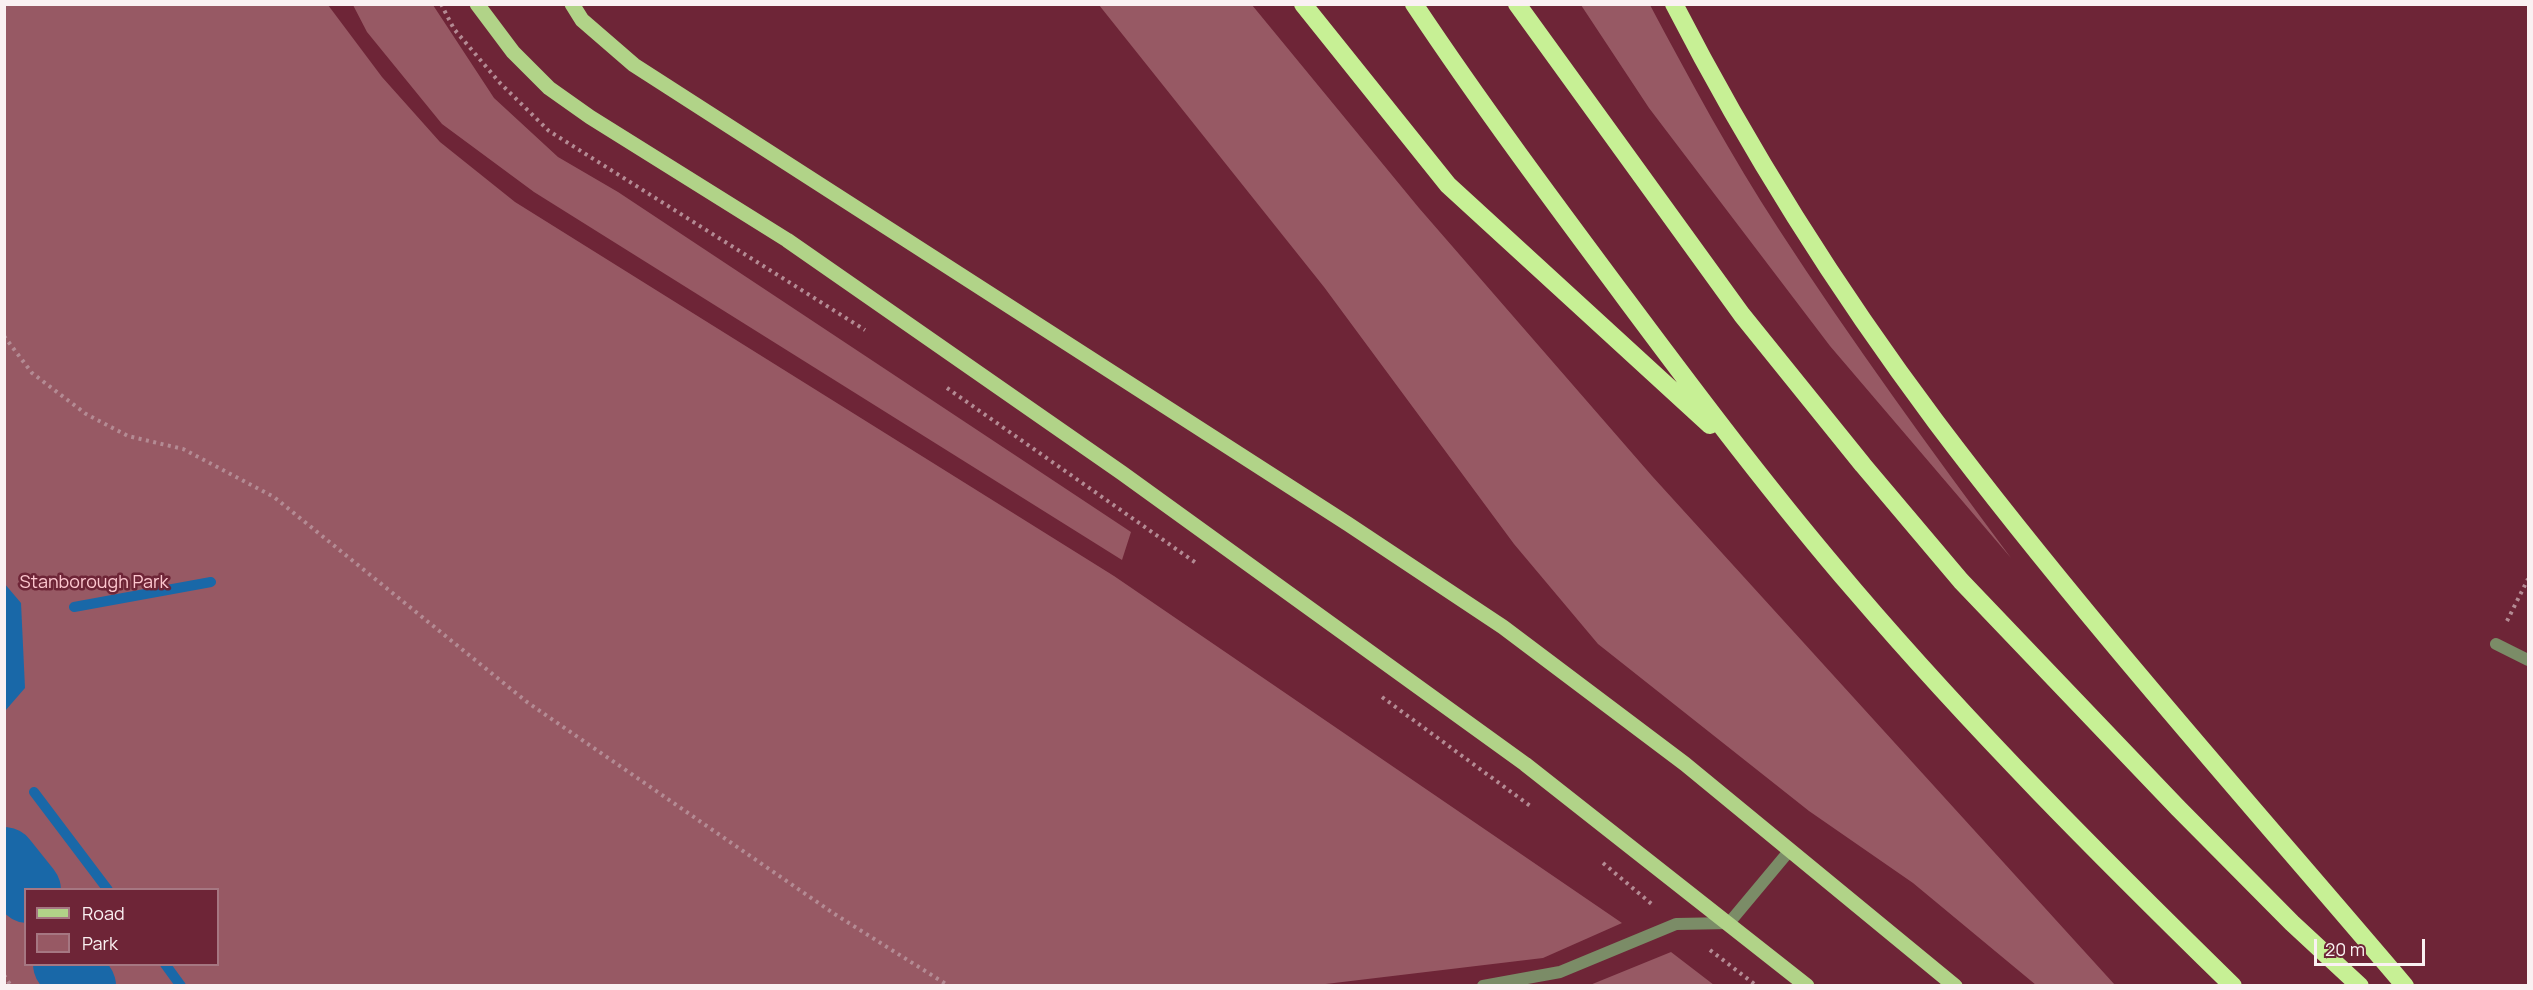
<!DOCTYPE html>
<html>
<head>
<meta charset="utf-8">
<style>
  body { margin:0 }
  #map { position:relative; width:2533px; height:990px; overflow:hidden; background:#6e2537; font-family:Manrope,sans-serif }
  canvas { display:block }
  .frame { position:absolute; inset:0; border:6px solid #faf1f2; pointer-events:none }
  .legend { position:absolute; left:24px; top:888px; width:195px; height:78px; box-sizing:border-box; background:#6e2537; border:2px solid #a67782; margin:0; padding:8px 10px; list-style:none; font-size:18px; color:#faf1f2 }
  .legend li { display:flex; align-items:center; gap:12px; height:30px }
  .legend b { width:30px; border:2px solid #a67782 }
  .scale { position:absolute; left:2314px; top:939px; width:111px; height:27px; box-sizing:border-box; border:3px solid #faf1f2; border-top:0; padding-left:8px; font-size:18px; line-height:21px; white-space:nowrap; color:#faf1f2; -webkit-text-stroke:4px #6e2537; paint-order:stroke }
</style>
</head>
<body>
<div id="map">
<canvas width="2533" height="990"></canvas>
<div class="frame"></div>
<ul class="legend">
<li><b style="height:8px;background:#b1d388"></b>Road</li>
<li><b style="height:16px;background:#975964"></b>Park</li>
</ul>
<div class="scale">20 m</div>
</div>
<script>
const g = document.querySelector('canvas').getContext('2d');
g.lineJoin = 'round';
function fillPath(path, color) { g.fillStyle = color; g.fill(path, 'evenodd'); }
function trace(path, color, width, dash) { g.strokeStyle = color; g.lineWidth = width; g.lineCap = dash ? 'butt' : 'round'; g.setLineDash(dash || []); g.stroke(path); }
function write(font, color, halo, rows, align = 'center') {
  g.font = font + ' Manrope,sans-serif'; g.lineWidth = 5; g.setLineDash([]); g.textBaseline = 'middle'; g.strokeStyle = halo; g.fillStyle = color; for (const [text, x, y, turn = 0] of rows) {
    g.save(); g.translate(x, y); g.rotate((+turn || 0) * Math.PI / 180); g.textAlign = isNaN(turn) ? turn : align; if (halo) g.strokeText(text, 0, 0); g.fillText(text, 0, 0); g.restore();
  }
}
fillPath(new Path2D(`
  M5,4L328,5L382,77L440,142L515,202L1114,576L1622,923L1543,958L1309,986H5ZM26,890H218V964H26Z
  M353,5H433L494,98L558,157L618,192L1131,532L1122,560L534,192L442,124L367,32Z
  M1099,5H1252L1419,208L1652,476L2115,985H2036L1913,883L1809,811L1598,644L1514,544L1324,287Z
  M1581,5H1650C1690,80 1731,156 1778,228C1852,342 1931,450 2011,558L1830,346L1649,108Z
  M1671,952L1714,985H1590Z`), '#975964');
fillPath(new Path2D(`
  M4,583L21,603L25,688L5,711Z`), '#1968a8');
trace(new Path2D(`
  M74,607L211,582
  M34,792L108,890
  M165,964L181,986`), '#1968a8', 10);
trace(new Path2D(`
  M4,860L28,890
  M66,964L83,986`), '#1968a8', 66);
trace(new Path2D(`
  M441,4L454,29L500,83L549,131L865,330
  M4,336L32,373L86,414L128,436L183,449L274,497L527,702L833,913L949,986
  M947,388L1196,563
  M2507,621L2528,579
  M1382,697L1533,808
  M1603,863L1654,906
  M1710,950L1757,986
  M4,975L11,986`), '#b48b94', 4, [3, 4.5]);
trace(new Path2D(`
  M2496,644L2528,660
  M1483,986L1560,972L1676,924L1729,923L1790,850`), '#7b8c67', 12);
trace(new Path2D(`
  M477,4L513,52L549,88L590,117L787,240L1122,473L1525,764L1807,986
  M572,4L582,20L634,65L1348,524L1503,627L1685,764L1955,986`), '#b1d388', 15);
trace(new Path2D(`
  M1303,4L1448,185L1710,425
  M1414,4C1482,106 1555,204 1628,302C1701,400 1775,498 1855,591C1973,729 2103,859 2233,986
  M1517,4L1742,315L1863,465L1961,581L2178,808L2292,923L2360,986
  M1674,4C1749,150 1838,291 1936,422C2083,617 2247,800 2405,986`), '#c7f095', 18);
write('18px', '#fdc7cf', '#6e2537', [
  ["Stanborough Park",94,583]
]);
</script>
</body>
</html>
